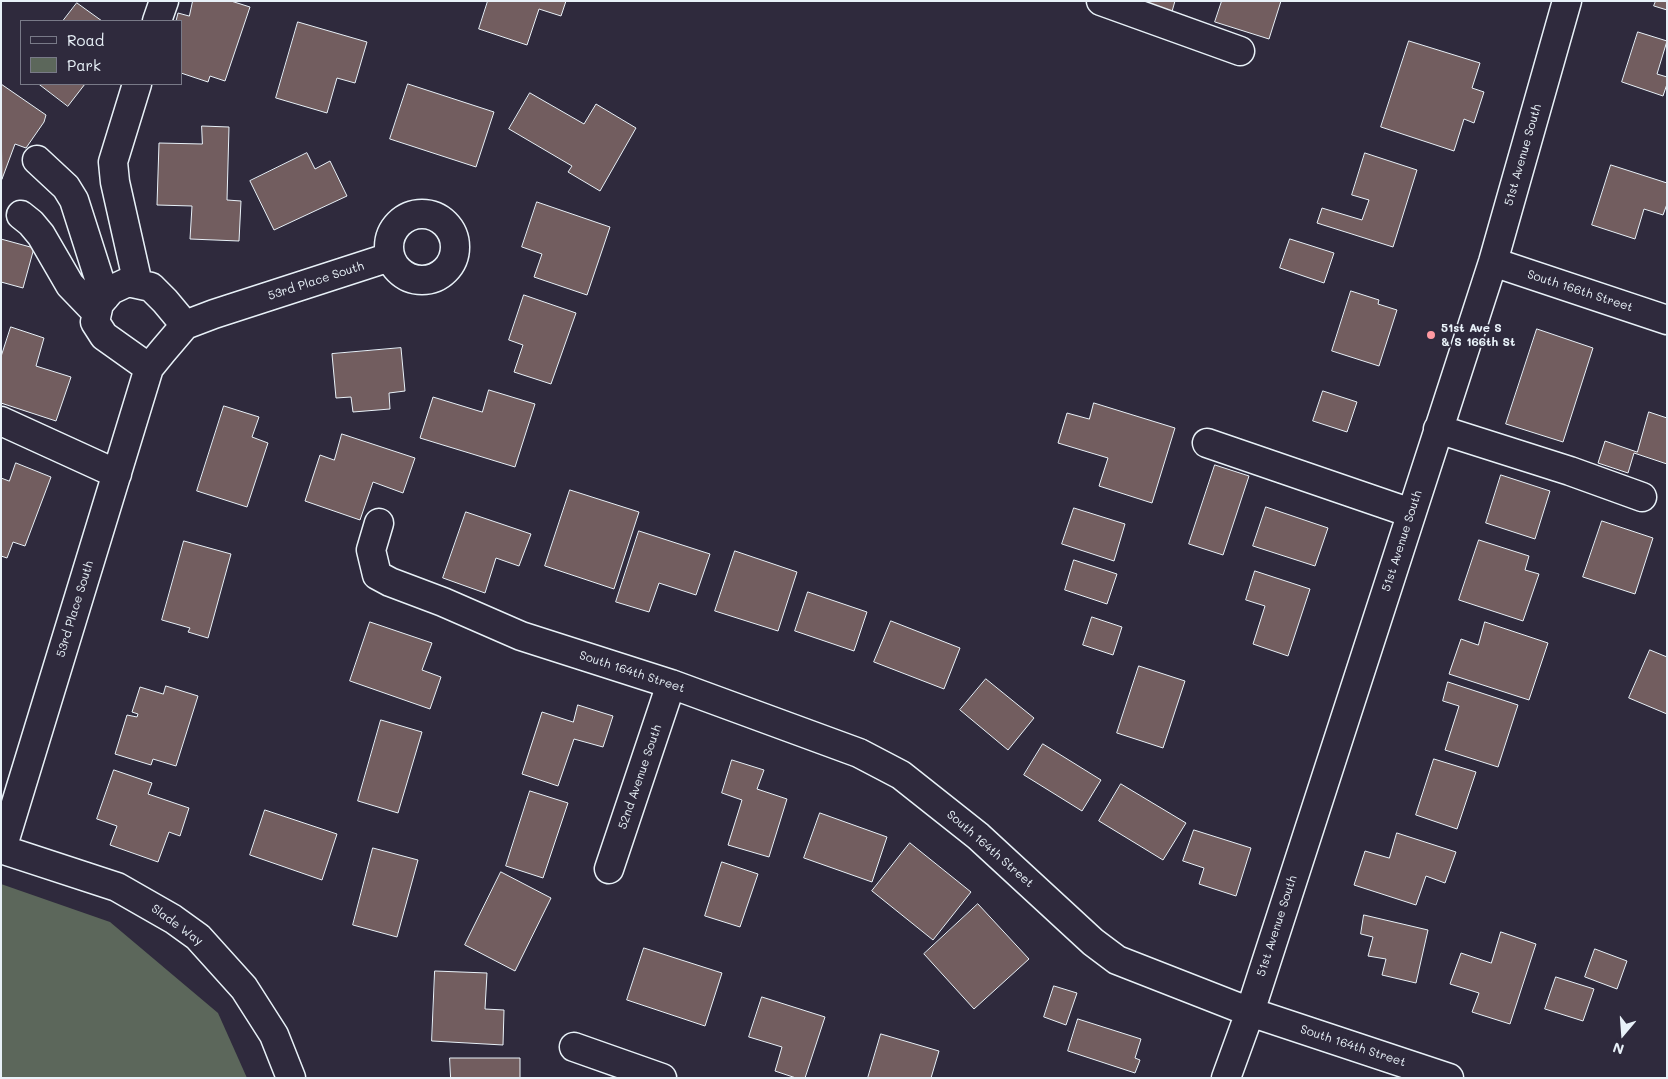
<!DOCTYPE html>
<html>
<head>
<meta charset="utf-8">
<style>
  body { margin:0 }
  #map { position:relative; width:1668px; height:1079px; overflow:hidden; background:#2f2a3d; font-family:Mali,sans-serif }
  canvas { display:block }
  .frame { position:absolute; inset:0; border:2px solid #e8f1f8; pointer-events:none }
  .legend { position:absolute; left:20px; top:20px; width:162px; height:65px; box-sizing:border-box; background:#2f2a3d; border:1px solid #797a88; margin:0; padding:6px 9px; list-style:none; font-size:15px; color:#e8f1f8 }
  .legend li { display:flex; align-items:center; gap:10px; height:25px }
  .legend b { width:25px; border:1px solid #797a88 }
  .north { position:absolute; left:1598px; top:1009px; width:50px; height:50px; -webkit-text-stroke:4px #2f2a3d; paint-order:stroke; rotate:198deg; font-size:14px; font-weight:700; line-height:20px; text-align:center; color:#e8f1f8 }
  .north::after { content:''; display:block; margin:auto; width:18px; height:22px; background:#e8f1f8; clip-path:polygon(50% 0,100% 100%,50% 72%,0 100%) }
</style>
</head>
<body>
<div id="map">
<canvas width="1668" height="1079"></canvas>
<div class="frame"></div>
<ul class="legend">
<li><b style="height:6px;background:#2f2a3d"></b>Road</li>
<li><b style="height:14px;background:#5c675b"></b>Park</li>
</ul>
<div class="north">N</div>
</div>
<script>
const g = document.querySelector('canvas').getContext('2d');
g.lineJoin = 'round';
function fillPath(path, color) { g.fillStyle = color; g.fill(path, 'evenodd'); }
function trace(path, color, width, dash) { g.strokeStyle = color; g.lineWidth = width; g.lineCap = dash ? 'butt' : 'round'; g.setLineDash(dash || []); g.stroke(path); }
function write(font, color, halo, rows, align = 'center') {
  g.font = font + ' Mali,sans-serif'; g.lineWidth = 4; g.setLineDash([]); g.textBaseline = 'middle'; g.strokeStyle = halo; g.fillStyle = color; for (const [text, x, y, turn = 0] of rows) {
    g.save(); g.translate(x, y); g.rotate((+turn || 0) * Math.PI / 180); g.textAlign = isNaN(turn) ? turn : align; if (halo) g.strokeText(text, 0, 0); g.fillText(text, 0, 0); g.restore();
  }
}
fillPath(new Path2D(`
  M1,884L110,922L218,1013L247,1078H1Z`), '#5c675b');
const building = new Path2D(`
  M193,1H231L250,7L225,81L210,76L208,82L181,73V21H176L178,13L189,16Z
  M488,1H566L561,16L539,9L527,45L479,29Z
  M1130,1H1175L1171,15Z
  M1222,1H1281L1269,39L1215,22Z
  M1656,1H1667V10L1654,6Z
  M77,3L102,21H63Z
  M298,22L367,42L355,83L337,78L327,113L276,98Z
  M1638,32L1667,41L1657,74L1667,77V84L1663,96L1622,82Z
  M1409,41L1480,63L1472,88L1484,92L1474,123L1464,119L1454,151L1381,127Z
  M1,84L46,115L44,122L26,148L15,144L2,179Z
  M39,84H85L68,106Z
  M408,84L494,112L476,167L390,139Z
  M530,93L584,124L596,104L636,128L600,191L568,172L572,166L509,129Z
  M202,126L229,127L227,200L241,201L239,241L190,239L192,206L157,205L159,143L202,144Z
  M307,153L315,169L330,161L347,196L274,230L250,181Z
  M1365,153L1417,170L1393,247L1317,223L1322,208L1362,220L1369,200L1352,195Z
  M1611,165L1667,183V204L1663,215L1644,209L1635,239L1592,225Z
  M537,202L610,227L587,295L534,277L542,254L522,247Z
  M1,239L34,248L23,288L1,282Z
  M1290,239L1334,253L1324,283L1280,268Z
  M1351,291L1379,300L1378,304L1397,310L1379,366L1332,351Z
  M524,295L576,313L551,384L514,372L523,345L509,340Z
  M11,327L44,338L36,366L71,377L56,421L1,403V357Z
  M1537,329L1593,348L1563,442L1506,424Z
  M401,348L405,391L389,393L390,409L353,412L351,397L336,398L332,354Z
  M489,390L535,404L515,467L420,438L433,397L482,412Z
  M1323,391L1357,402L1347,432L1313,421Z
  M1094,403L1175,428L1152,503L1099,486L1108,458L1058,443L1067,413L1089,419Z
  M224,406L259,417L252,437L268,443L247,507L197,491Z
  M1649,412L1667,418V464L1634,453L1628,473L1598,463L1605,441L1637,452Z
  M342,434L415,458L403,493L373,482L360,520L305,501L320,455L334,460Z
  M16,463L51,477L25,546L13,542L7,558L1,556V478L9,481Z
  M1215,465L1249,476L1223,555L1189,544Z
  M1501,475L1550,491L1535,539L1486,523Z
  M570,490L639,512L614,589L545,566Z
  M1266,507L1328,528L1315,566L1253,546Z
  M1074,508L1125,524L1114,561L1062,544Z
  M466,512L531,534L519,566L496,558L485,593L443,578Z
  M1602,521L1653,538L1635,594L1583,577Z
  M639,531L710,554L696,595L659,583L649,612L616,602Z
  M1479,540L1529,556L1525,570L1539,574L1523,621L1459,600Z
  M184,541L231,554L208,638L188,632L190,628L162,620Z
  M735,551L797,572L778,631L715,611Z
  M1074,560L1117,574L1107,604L1065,590Z
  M1255,571L1310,589L1288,656L1253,644L1265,606L1246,600Z
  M808,592L867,612L854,651L795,631Z
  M1092,617L1122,627L1113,655L1083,645Z
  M891,621L960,648L944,689L874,662Z
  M370,622L432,643L422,670L441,677L430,709L350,681Z
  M1485,622L1548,643L1529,700L1449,674L1461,639L1478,645Z
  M1650,650L1667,657V714L1629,698Z
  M1139,666L1185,681L1163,748L1117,733Z
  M986,679L1034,718L1008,750L960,710Z
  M1448,682L1518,705L1498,767L1445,750L1459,706L1443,701Z
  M166,686L198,696L176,766L153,759L151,765L115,754L127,715L137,717L138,714L132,712L140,687L163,694Z
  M578,705L613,716L603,747L574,739L558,786L522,774L542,712L573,722Z
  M381,720L422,732L398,813L358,801Z
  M1043,744L1101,780L1082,811L1024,775Z
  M1434,759L1476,772L1457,829L1416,815Z
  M732,760L764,770L757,789L787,799L769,857L728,845L742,800L722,793Z
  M114,770L152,783L148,794L189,808L180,836L169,832L158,862L110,845L117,826L97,819Z
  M1121,784L1186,823L1163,860L1099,821Z
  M530,791L568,803L543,878L506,866Z
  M265,810L337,834L322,880L250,855Z
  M820,813L887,837L872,882L804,858Z
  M1194,830L1251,848L1236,896L1199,884L1204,868L1183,861Z
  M1397,833L1456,852L1445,883L1426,876L1416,905L1354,885L1365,851L1389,858Z
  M910,843L971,892L933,940L872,891Z
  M373,848L418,860L397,937L353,925Z
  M722,862L758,874L740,927L705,916Z
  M501,872L551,898L515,971L465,945Z
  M978,904L1029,959L974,1009L924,954Z
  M1364,915L1428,930L1416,983L1382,975L1386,959L1368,956L1373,937L1361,934Z
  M1501,932L1536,944L1510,1024L1472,1012L1479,993L1450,984L1461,953L1491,963Z
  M644,948L722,973L705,1026L627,1000Z
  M1595,949L1627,961L1617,989L1585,977Z
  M435,971L487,973L485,1009L504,1010L503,1045L432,1041Z
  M1556,977L1594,989L1583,1021L1545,1009Z
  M1054,986L1077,993L1066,1025L1044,1017Z
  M762,997L825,1017L805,1078H796L775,1071L782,1047L749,1037Z
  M1078,1019L1141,1039L1135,1058L1140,1060L1135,1073L1068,1051Z
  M881,1034L939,1051L931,1078H868Z
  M450,1058H520V1078H451Z`);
fillPath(building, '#725d5f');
trace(building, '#e8f1f8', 1);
const minor = new Path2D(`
  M1101,1L1240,51
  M157,21L164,1
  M137,84L113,162L115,182L138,284
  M37,160L66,187L74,200L105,297
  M389 247a33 33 0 1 1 66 0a33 33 0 1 1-66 0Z
  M21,215L31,223L41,235L70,285L97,313
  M1493,262L1667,320
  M149,368L104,336L95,322L99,304L111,290L128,282L151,287L165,301L185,325
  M1,421L117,474
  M1438,429L1570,471L1642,497
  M1207,443L1411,513
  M379,523L371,550L377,575L390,582L443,602L521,636L671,684L859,753L901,775L978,836L1093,942L1117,960L1250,1012L1449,1078
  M1,849L117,887L173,919L198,937L244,988L274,1035L291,1078
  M2,849L149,368L162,352L185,325L214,314L390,257
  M609,869L671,684
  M574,1047L662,1078
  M1226,1078L1250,1012L1493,262L1567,1`);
trace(minor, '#e8f1f8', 31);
trace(minor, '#2f2a3d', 28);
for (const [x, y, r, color] of [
  [1431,335,5,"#ff9aa2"]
]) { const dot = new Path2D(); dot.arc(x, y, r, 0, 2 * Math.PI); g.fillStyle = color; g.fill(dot); trace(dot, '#2f2a3d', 2); }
write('12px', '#e8f1f8', '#2f2a3d', [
  ["51st Avenue South",1523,155,-74],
  ["53rd Place South",316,281,-18],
  ["South 166th Street",1580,291,18],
  ["51st Avenue South",1402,541,-72],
  ["53rd Place South",75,609,-73],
  ["South 164th Street",632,672,18],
  ["52nd Avenue South",640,777,-71],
  ["South 164th Street",990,849,41],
  ["Slade Way",177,925,36],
  ["51st Avenue South",1277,926,-72],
  ["South 164th Street",1353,1046,18]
]);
write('bold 12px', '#e8f1f8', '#2f2a3d', [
  ["51st Ave S",1441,328],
  ["& S 166th St",1441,342]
], 'left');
</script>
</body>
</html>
